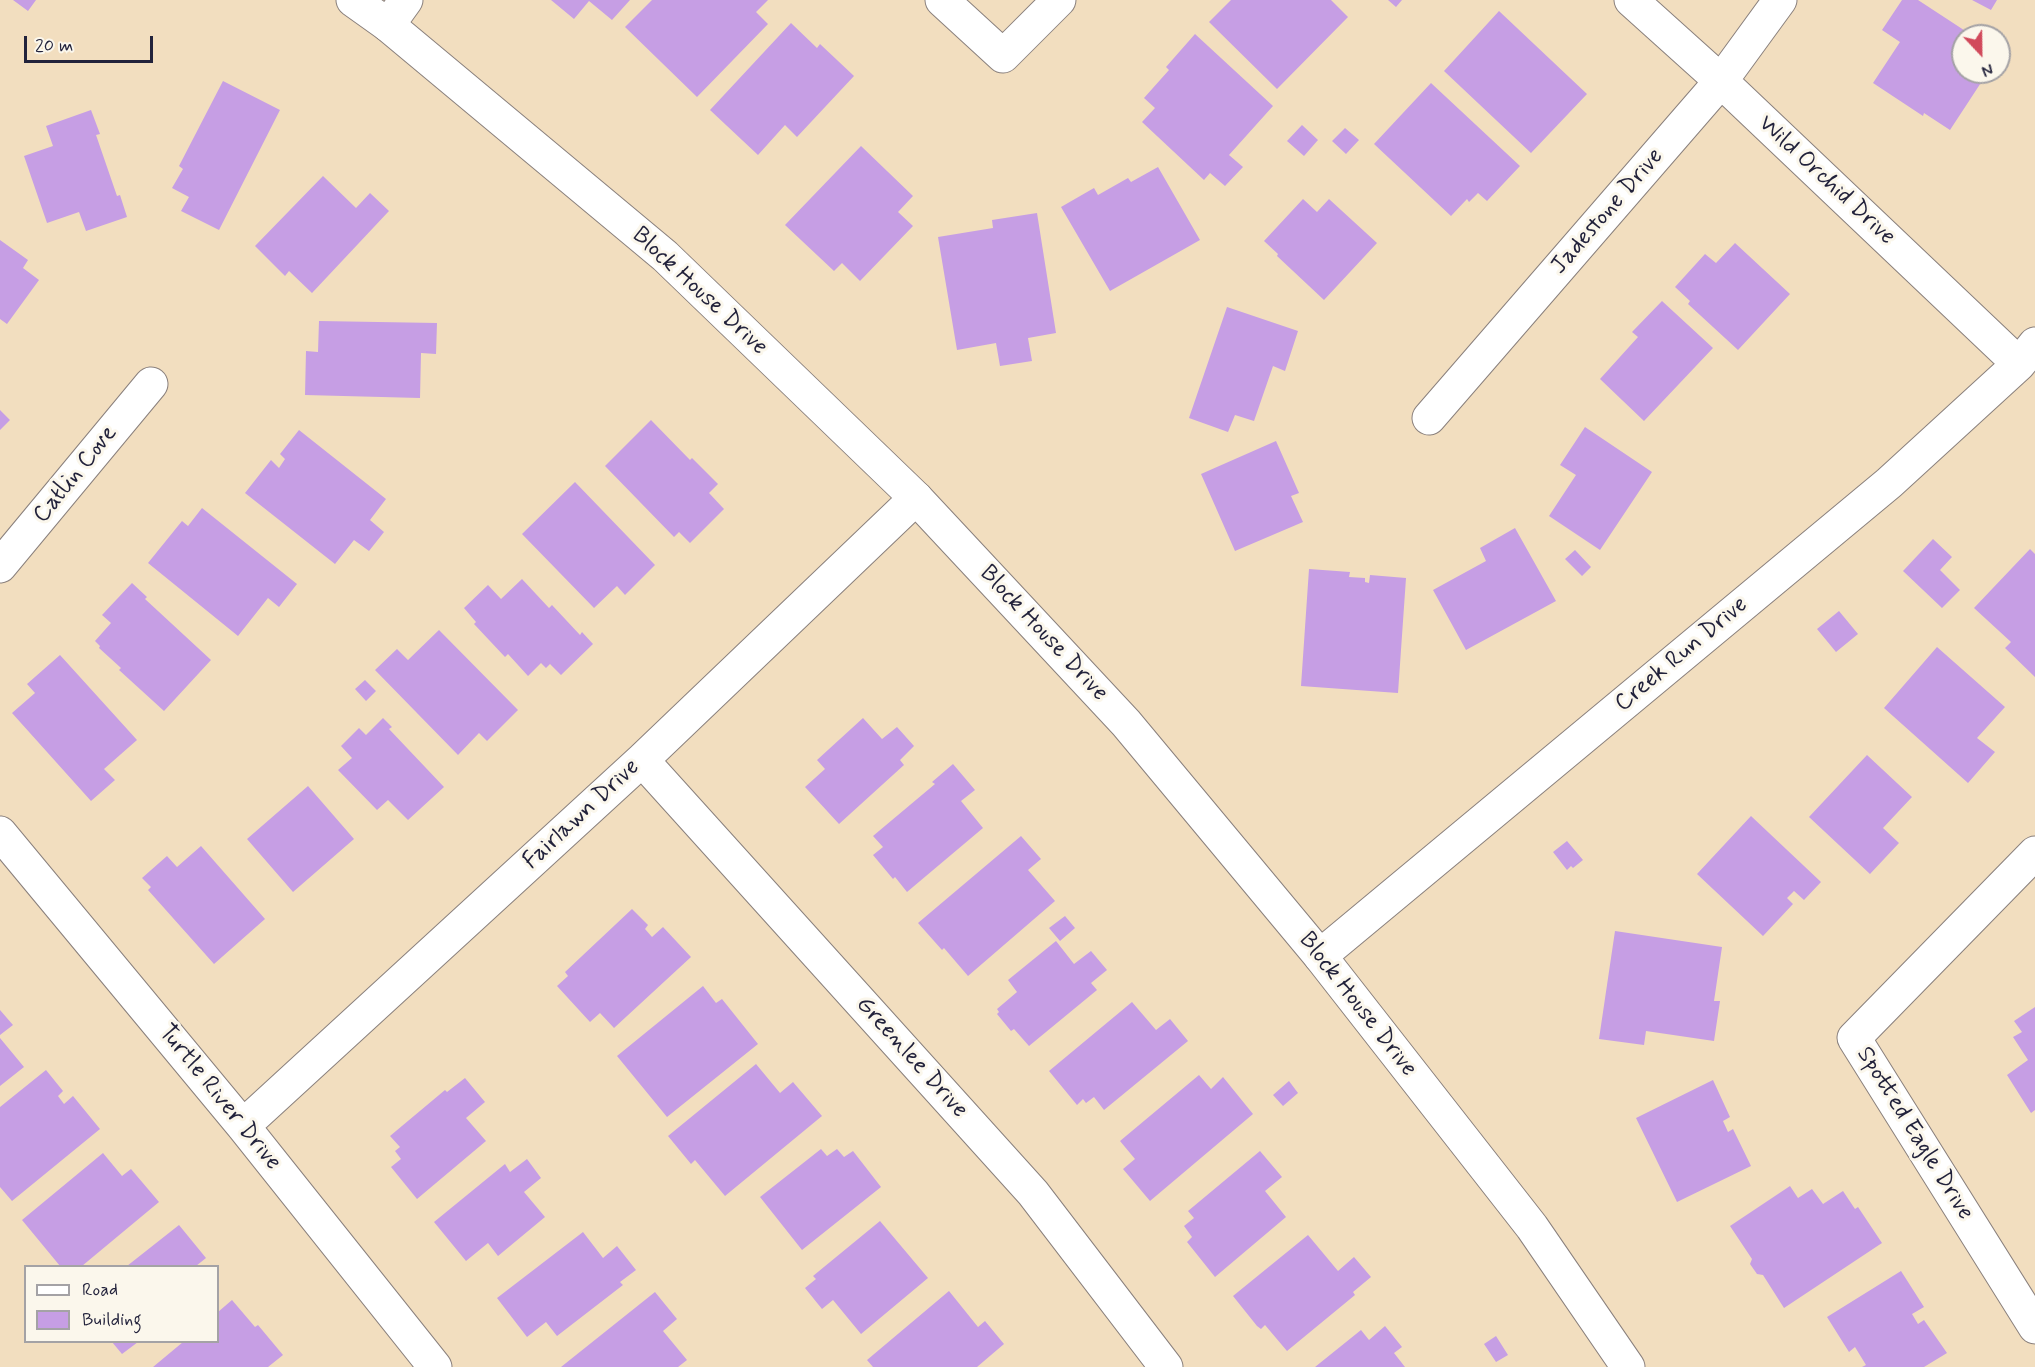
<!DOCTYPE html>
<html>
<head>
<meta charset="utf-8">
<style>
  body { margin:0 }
  #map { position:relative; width:2035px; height:1367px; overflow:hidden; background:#f2debf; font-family:Mynerve,sans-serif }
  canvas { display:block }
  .legend { position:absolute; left:24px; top:1265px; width:195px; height:78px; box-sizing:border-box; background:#fbf7ec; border:2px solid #a4a2a5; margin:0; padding:8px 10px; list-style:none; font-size:18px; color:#22223b }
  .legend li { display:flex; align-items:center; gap:12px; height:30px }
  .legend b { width:30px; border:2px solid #a4a2a5 }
  .north { position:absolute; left:1951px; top:24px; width:60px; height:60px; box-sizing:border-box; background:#fbf7ec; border:2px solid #a4a2a5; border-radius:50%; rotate:158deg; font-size:16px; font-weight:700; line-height:24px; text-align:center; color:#22223b }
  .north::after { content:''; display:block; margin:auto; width:21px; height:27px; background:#d1495b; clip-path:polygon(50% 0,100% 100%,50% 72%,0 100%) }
  .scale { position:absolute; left:24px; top:36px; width:129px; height:27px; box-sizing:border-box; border:3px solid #22223b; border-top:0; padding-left:8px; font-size:18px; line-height:21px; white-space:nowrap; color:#22223b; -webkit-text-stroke:4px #fbf7ec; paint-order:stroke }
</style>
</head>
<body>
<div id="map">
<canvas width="2035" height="1367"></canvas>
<ul class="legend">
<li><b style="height:8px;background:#fff"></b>Road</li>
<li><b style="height:16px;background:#c69ee4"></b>Building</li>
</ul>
<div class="north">N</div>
<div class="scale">20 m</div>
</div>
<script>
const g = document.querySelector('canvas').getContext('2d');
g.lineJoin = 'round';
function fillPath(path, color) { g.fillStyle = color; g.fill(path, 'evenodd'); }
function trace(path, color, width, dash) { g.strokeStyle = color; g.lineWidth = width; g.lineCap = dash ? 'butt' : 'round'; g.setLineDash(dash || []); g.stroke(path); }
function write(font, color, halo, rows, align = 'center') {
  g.font = font + ' Mynerve,sans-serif'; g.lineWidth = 6; g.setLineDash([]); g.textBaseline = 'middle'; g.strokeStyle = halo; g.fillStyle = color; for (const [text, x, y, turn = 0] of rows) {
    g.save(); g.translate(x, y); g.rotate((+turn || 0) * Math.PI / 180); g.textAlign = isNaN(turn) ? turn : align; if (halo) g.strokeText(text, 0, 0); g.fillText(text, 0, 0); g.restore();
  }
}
fillPath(new Path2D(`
  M13,0H36L28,11Z
  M551,0H630L612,20L589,1L574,19Z
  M652,0H768L756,12L768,24L697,97L625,27Z
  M1231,0H1331L1348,17L1277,89L1209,22Z
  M1388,0H1402L1396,7Z
  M1902,0H1918L1973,36H1963V72H1988L1950,130L1924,113L1923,116L1873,83L1900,42L1882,30Z
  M1972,0H1997L1991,10Z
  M1499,11L1587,94L1531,153L1444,71Z
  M791,23L817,48L820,44L854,76L797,137L785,125L758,155L710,110Z
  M1195,34L1273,106L1229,155L1243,167L1225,186L1210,173L1204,180L1142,122L1155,108L1144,98L1169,70L1166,67Z
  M223,81L280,110L219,230L181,211L189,197L172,188L183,169L179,166Z
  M1431,83L1520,166L1487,201L1478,193L1469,202L1467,199L1451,216L1374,144Z
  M91,110L100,134L96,135L117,196L120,195L127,217L86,231L79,212L47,223L24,156L53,146L46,126Z
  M1302,125L1318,140L1304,156L1287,141Z
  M1345,128L1359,140L1346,154L1332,141Z
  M861,146L913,196L898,212L913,226L860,281L842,263L834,271L785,225Z
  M1158,167L1200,240L1110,291L1061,207L1094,188L1098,195L1128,178L1131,182Z
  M323,176L356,208L370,193L389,211L312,293L289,271L285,276L255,246Z
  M1303,199L1317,212L1329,199L1377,243L1324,300L1277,256L1278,254L1264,241Z
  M1037,213L1056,333L1028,338L1032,361L1000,366L996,343L957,350L938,237L993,228L992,220Z
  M0,240L28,260L23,268L39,280L7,324L0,319Z
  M1735,243L1790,294L1738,350L1688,304L1690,301L1675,287L1705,254L1716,263Z
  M1662,301L1713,348L1644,421L1600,379L1638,337L1632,332Z
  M1227,307L1298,331L1285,371L1273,366L1254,421L1235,415L1228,432L1189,418Z
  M319,321L437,323L436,354L421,353L420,398L305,395L306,351L318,352Z
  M0,410L10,420L0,430Z
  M651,420L690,460L692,458L718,484L709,493L724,509L690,543L679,532L674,537L605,466Z
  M1585,427L1652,472L1600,550L1549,516L1576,475L1560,465Z
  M299,430L386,499L370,520L384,532L369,551L354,540L335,564L245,493L271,460L279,468L285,459L280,454Z
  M1276,441L1299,493L1291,496L1303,522L1235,551L1201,474Z
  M575,482L655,565L625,595L617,586L594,608L522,534Z
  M202,508L297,584L279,607L268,598L238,636L148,563L182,521L188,526Z
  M1515,528L1556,601L1466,650L1433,590L1486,561L1480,548Z
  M1933,539L1952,557L1940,570L1960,590L1942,608L1903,571Z
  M2030,549L2035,554V677L2005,648L2011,642L1974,608Z
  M1575,550L1591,567L1582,576L1565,559Z
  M1309,569L1350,572L1349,577L1365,578V582L1369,583L1370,575L1406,578L1398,693L1301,686Z
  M522,579L549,608L552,605L580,635L582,632L593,644L561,675L550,664L546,668L541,663L528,676L508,654L505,657L474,624L476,622L464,608L488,585L501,599Z
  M132,583L147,597L145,599L211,660L164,711L119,670L121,668L99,648L100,646L95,641L111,623L102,615Z
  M1839,611L1858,634L1836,652L1817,629Z
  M439,630L518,710L487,741L479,733L458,755L375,670L397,649L408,660Z
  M1937,647L2005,707L1977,738L1995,752L1968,783L1884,708Z
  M60,655L137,740L104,769L115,780L91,801L12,713L35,693L27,684Z
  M365,680L376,691L366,701L355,689Z
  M383,718L392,727L389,729L444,787L408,820L388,800L377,810L338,770L352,758L341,746L359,728L366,735Z
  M863,718L882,739L897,727L914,746L900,760L904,765L839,824L805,787L825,769L817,760Z
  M1867,755L1912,797L1883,828L1899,843L1870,874L1809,817Z
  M953,764L975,790L961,801L983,828L907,892L895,877L893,879L873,855L883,847L873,836L935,784L932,782Z
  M308,786L354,839L293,892L247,839Z
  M1751,816L1821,882L1804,900L1794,891L1787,898L1793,904L1763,936L1697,874Z
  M1021,836L1041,859L1028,870L1055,901L968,976L944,948L942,950L918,923Z
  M1567,841L1583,860L1573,868L1571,866L1567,870L1553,852Z
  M201,846L265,919L214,964L148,890L151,887L142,878L167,856L177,867Z
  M632,909L648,925L645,929L652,937L663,927L691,957L614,1028L600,1013L590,1022L557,986L568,976L565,972Z
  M1065,916L1075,928L1060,941L1049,928Z
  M1615,931L1722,947L1714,1001H1720L1714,1041L1646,1031L1644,1045L1599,1039Z
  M1056,941L1074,964L1091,951L1107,970L1091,983L1097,990L1029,1046L1014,1029L1011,1031L997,1014L999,1012L997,1009L1017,992L1008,980Z
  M703,986L716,1003L722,999L758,1044L667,1117L617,1056Z
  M1132,1002L1156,1030L1170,1019L1188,1041L1104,1110L1094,1097L1086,1103L1083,1099L1077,1105L1049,1071Z
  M2035,1007V1110L2031,1113L2007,1075L2028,1060L2013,1037L2022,1032L2014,1021Z
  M0,1010L13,1025L0,1035Z
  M0,1038L24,1067L0,1086Z
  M756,1064L780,1093L793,1082L822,1116L725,1196L695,1160L691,1164L668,1136Z
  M46,1070L63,1091L58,1096L64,1104L73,1096L100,1129L12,1201L0,1187V1107Z
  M1199,1075L1211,1089L1223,1077L1253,1114L1150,1201L1123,1169L1135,1159L1120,1141Z
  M465,1078L485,1102L466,1118L486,1141L417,1199L391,1167L401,1159L395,1151L400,1147L390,1136L445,1090L447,1092Z
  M1713,1080L1730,1117L1723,1121L1728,1132L1733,1129L1751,1166L1677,1202L1636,1118Z
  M1289,1081L1298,1093L1283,1106L1273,1095Z
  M821,1149L827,1156L837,1149L844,1157L853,1151L881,1187L802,1250L760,1197Z
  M1260,1151L1282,1177L1265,1191L1286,1217L1215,1277L1187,1242L1192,1237L1184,1226L1194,1218L1188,1211Z
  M103,1153L122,1176L131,1169L159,1202L82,1266H60L22,1220Z
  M527,1159L541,1178L524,1192L545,1217L498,1256L488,1243L466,1261L434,1222L505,1164L510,1172Z
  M1790,1186L1798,1198L1812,1189L1823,1204L1843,1191L1855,1209L1858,1207L1882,1243L1784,1308L1763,1275L1757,1274L1750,1264L1752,1259L1730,1226Z
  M880,1221L928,1278L861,1334L833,1300L822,1309L805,1288L816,1279L813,1276Z
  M179,1225L206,1258L196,1266H127Z
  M583,1232L603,1258L617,1246L636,1270L620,1282L623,1285L557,1336L546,1322L527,1337L497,1298Z
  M1308,1235L1338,1271L1354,1257L1371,1277L1353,1292L1355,1295L1287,1351L1265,1325L1261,1329L1257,1326L1233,1296Z
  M1901,1271L1924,1307L1912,1314L1918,1324L1924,1320L1947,1353L1924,1367H1862L1866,1365L1855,1347L1849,1352L1827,1317Z
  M949,1291L978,1327L985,1321L1004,1344L977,1367H873L867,1360Z
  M655,1292L677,1319L663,1331L687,1360L678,1367H561Z
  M232,1300L255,1327L258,1325L283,1355L268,1367H153L183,1342H218V1312Z
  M1385,1326L1402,1347L1394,1353L1405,1367H1315L1361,1330L1369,1340Z
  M1496,1336L1508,1355L1496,1362L1484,1344Z
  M112,1342H138L122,1354Z`), '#c69ee4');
const minor = new Path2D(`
  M942,0L1003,56L1059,0
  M1631,0L1721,81L2019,364
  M388,25L406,0
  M1429,418L1721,81L1780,0
  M0,566L151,384
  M642,760L1033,1193L1166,1367
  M0,833L243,1126L435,1367
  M2035,853L1854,1038L2035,1327
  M1320,956L1889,483L2019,364L2035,344
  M243,1126L642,760L916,498`);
const tertiary = new Path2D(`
  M353,0L388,25L665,256L916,498L1126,723L1320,956L1532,1227L1628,1367`);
trace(minor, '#8a807d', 35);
trace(tertiary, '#8a807d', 35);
trace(minor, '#fff', 33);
trace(tertiary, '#fff', 33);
write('24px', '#22223b', '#fbf7ec', [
  ["Wild Orchid Drive",1826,181,43],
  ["Jadestone Drive",1608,212,-49],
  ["Block House Drive",699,292,43],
  ["Catlin Cove",76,475,-51],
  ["Block House Drive",1043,634,47],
  ["Creek Run Drive",1682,655,-40],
  ["Fairlawn Drive",582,815,-43],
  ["Block House Drive",1357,1005,52],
  ["Greenlee Drive",911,1058,48],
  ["Turtle River Drive",219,1098,51],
  ["Spotted Eagle Drive",1914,1134,58]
]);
</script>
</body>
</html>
